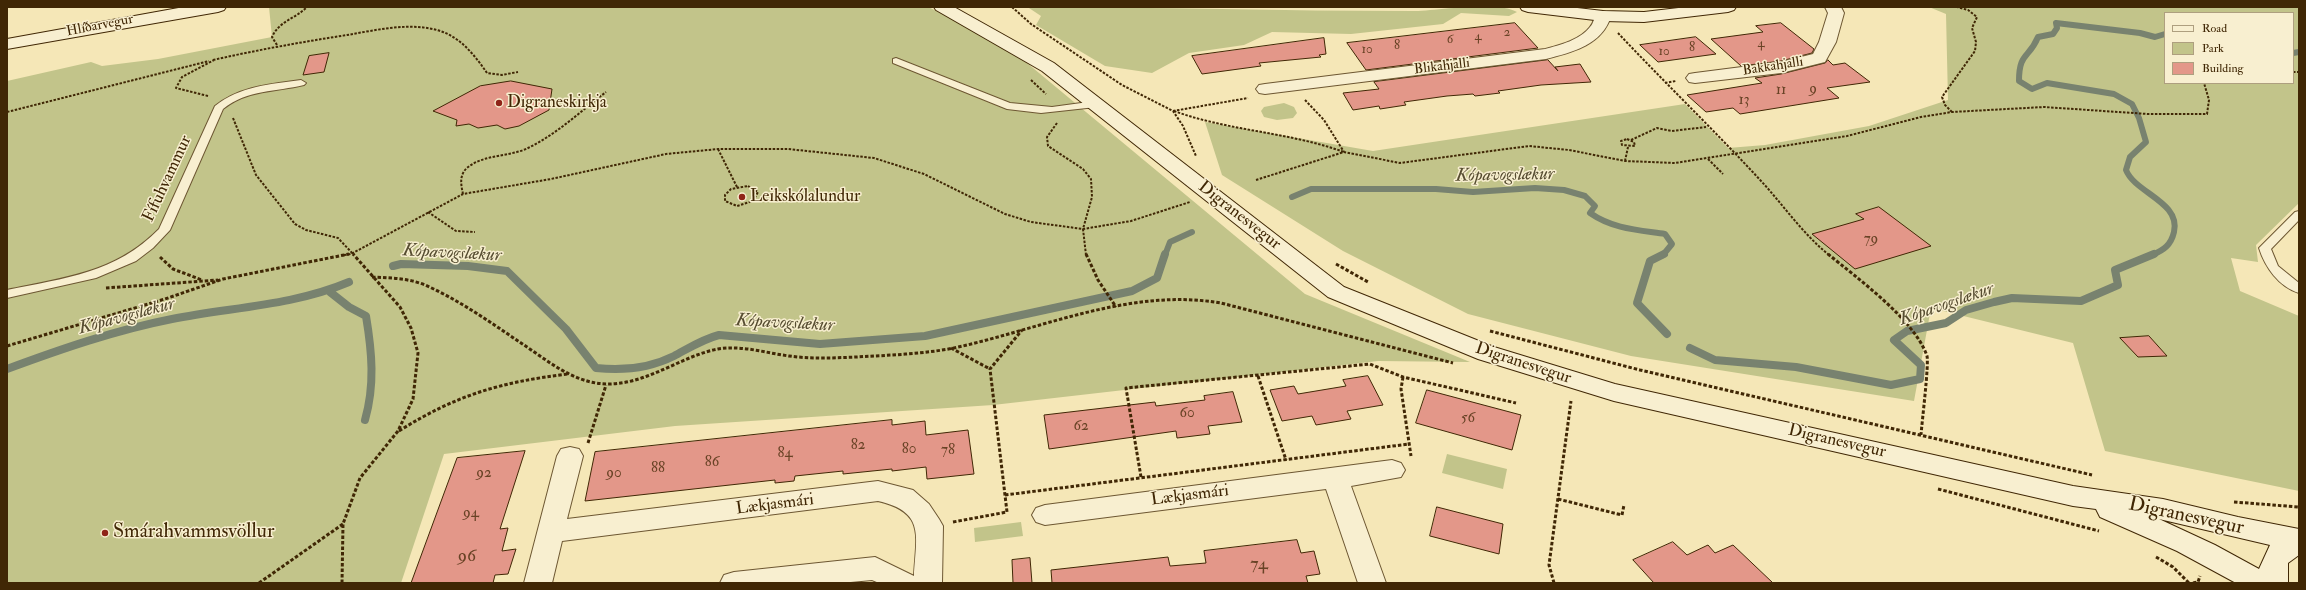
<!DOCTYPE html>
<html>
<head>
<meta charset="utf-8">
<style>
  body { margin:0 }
  #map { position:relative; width:2306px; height:590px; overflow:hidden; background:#f5e7b7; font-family:"IM FELL Double Pica",serif }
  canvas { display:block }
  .frame { position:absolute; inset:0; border:8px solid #402705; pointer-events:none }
  .legend { position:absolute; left:2164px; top:12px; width:130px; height:72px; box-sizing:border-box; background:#f8efd0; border:1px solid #ae9f7f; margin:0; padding:5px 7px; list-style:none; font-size:12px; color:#402705 }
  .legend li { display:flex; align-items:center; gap:8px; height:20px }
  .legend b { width:20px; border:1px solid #ae9f7f }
</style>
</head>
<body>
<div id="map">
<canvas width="2306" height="590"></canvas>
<div class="frame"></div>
<ul class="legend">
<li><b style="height:5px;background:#f8efd0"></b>Road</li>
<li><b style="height:11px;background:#c2c48a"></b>Park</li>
<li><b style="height:11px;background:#e39789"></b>Building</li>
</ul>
</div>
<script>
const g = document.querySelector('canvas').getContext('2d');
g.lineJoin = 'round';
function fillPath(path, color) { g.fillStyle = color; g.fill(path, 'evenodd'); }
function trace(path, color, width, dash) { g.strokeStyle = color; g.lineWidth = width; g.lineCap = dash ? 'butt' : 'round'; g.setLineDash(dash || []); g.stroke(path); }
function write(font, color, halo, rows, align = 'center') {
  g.font = font + ' "IM FELL Double Pica",serif'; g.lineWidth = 3; g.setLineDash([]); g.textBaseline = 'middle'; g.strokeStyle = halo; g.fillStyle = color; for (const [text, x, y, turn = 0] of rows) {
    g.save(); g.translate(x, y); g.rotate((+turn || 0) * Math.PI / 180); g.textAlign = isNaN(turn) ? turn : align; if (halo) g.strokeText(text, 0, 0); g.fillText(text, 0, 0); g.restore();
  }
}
fillPath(new Path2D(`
  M269,7H928L952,18L1021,58L1305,294L1470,362L1378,361L993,405L675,426L444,454L401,583H7V81L91,62L102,66L158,59L272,37Z
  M1030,7C1157,7 1284,11 1412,11C1435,11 1498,0 1517,12L1509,16L1461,13L1443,24L1351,34L1272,32L1244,45L1189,53L1152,73L1105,66L1036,25L1041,16L1029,8Z
  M1929,7H2299V203L2256,245L2258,262L2231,258L2240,291L2299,316V491L2105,451L2073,343L1931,308L1914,401L1631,356L1468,314L1343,251L1222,175L1205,122L1373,151L1685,104L1728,148L1765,145L1869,126L1948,100L1946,14ZM2165,13H2293V83H2165Z
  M1284,103L1294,107L1297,113L1293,118L1277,120L1264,117L1261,111L1264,107Z
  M1447,454L1507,469L1503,489L1442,473Z
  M1021,522L1023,536L975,542L974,528Z`), '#c2c48a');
trace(new Path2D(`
  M2293,53L2299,52
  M1292,197L1311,189H1436L1473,192L1535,188L1564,190L1585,196L1595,206L1590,213C1613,229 1638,230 1665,234L1672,244L1663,255
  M1165,255L1170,242L1192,232
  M2152,255C2164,250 2171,245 2174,232C2181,202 2135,193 2126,170L2130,157L2146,142L2139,118L2132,104L2114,94L2047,83L2032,89L2019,81C2019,52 2029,59 2038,37L2053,34L2057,28L2056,23L2140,33L2155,37L2165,34`), '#78826f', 6);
trace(new Path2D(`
  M1664,254L1650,261L1637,303L1667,334
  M393,266L401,264L468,266L507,271L566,329L596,368C623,371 650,368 674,356C689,348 703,339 719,335L820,344L925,336L1132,291L1157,278L1165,254
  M330,292L349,307L366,316C372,352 375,385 365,420
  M1690,348L1715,360L1796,367L1891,385L1920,379L1921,365L1894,340L1907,331L1946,323L1966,310L1994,302L2012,298L2081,301L2118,285L2115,270L2154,254
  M7,369C61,349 116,330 172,319C232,307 292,306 349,282`), '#78826f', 8);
const building = new Path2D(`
  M1515,23L1538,48L1366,70L1347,43Z
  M1781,23L1814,49L1812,53L1781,61L1741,66L1711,39L1763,32L1756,26Z
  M1696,37L1716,54L1658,62L1640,45Z
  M1324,38L1326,54L1319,55L1321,57L1259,63L1261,66L1202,74L1192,56Z
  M329,53L324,72L303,75L309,56Z
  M1548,60L1558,71L1555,67L1580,64L1591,82L1541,85L1498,91L1500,93L1475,96L1473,94L1447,96L1404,102L1406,105L1380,109L1379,106L1353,110L1343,93L1379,89L1374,82Z
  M1828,60L1833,65L1845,63L1870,82L1827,88L1839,98L1740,114L1733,108L1706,112L1687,95L1762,83L1755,78L1781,74L1825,63Z
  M511,81L552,89L549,110L519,126L505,129L497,125L478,128L469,124L456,126L457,120L433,111L480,86Z
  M1879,207L1931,246L1855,269L1812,234L1864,219L1856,214Z
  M2149,336L2167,356L2138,357L2120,338Z
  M1368,376L1383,405L1347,411L1351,419L1316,425L1312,416L1282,421L1270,390L1294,386L1298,394L1346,386L1343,380Z
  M1427,390L1521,415L1512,450L1416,423Z
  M1233,392L1242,422L1208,426L1210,434L1177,438L1176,431L1049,449L1044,415L1155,402L1156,406L1205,400L1204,396Z
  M892,420V425L925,421L926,435L968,430L974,474L927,479L926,467L892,471V469L843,474V471L795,476L794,481L775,483V480L585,501L595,452Z
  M525,451L500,529L508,528L502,551L516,549L508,574L495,575L493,583H411L457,458Z
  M1437,507L1503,524L1499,554L1430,536Z
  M1297,540L1301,553L1314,551L1320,574L1306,576L1308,583H1052L1051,570L1168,557L1170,566L1206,563L1204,551Z
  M1673,542L1687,555L1708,545L1715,553L1733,545L1773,583H1654L1633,560Z
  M1030,558L1032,583H1013L1012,560Z`);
fillPath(building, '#e39789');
trace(building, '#402705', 1);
const lane = new Path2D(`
  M896,58L1010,103L1052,107L1096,101L1101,104L1096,107L1041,113L1007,109L893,63V59Z
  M301,80L306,83L304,85C276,92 248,89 223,109L170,230L153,248L136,261L96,278L7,298V290C65,278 116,273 159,229L215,106C240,86 271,84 301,80Z
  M2299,211V220L2271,249L2278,266L2299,283V293C2279,287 2265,267 2259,248L2295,212Z`);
const street = new Path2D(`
  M1825,7H1841L1844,13L1836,42L1825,62L1781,73L1695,83L1689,82L1686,78L1689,74L1695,73L1781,62L1813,54L1819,42L1828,13Z
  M1603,11L1609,13L1611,16C1602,45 1573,52 1546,59L1265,94L1259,93L1256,89L1259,85L1265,84L1545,49C1560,45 1580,40 1590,27C1594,23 1594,17 1597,13Z
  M570,447L579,449L583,456L567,519L878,481L913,490L929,504L939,519L943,526L942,583H879L872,580L840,583H720L724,575L734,572L875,557L914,576C916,536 926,512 878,501L562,541L552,583H524L557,456L561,449Z
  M1392,460L1401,463L1405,470L1401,477L1351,486L1386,583H1358L1326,489L1045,525L1036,522L1032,515L1036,508L1045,505Z`);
const secondary = new Path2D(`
  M184,7H226L224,10L218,12L7,49V39Z
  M934,7H954L1054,63L1344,287L1494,347L1615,384L2073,486L2163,499L2238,517L2299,529V555L2288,563V583H2236L2177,551L2100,517L2096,509L2073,506L1614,401L1478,359L1328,297L1042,71L936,10ZM2159,519L2270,545L2259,569L2215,545Z
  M1520,7H1569L1603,11L1644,12L1687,7H1736L1734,10L1728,12L1644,22L1603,21L1528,12L1522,10Z`);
trace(lane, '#6d5732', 2);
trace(street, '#6d5732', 2);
trace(secondary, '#402705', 2);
trace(new Path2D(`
  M1012,7L1031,24L1122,85L1173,111L1183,126L1196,156
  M1618,33C1665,83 1715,131 1762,182C1784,206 1803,234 1829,255
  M277,45L272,37C279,21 295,19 307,7
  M213,60C257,50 302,42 347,35C377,30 413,21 443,32C462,39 476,57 487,73L502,75L518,72
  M2293,72H2299
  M1031,80L1046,94
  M1665,83L1676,81
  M208,96L176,88L182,77L214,60
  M1305,100L1324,120L1344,152
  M1173,111L1248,98
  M1174,111C1229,131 1289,132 1344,152
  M7,112L209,61
  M1952,112L1945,105L1942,97L1975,51L1976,42L1972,28L1977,17L1968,10L1957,7
  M233,118L256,175L295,224L306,230L338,238L354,255
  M1057,123L1047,137L1048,146L1083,169L1091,179L1092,197L1083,229L1086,255
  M1627,139L1634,142L1635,146L1622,145L1621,141Z
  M1631,140L1657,128L1672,131L1706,127
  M718,149L737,187
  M1708,159L1723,174
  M1625,161L1628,147
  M1256,180L1344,152L1400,163L1529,146L1569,150L1625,161L1675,163L1847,136L1921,117L1952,112L2044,107L2148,114H2207L2209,100L2204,83
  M748,186L758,192L753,201L737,206L725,201V195L731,189Z
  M463,194C461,185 459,175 467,168C483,154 510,157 528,148C557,134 581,111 606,92
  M428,212L456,231L475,232
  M344,255L351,254L463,194L551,179L666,154L718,149H788L874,158L924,174L1005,214L1031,222L1083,229L1131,221L1190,202`), '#402705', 2, [2.5, 1.5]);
trace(new Path2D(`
  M1086,254L1098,280L1116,307
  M1828,254C1857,278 1915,320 1927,356C1929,365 1922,421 1921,435
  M160,257L173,269L202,280
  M1336,264L1368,282
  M372,277C390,278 408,278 425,285C459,300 490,322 521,343C547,360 574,384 608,384C648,384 681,356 718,349C742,345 766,353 789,356C811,359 834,358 856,357C891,355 929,354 963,346C1048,326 1133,288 1221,303L1453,363
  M106,288L218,280
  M1490,331L1640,370L2092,475
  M7,346L165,299L223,279L349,254
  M951,348L990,369
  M1258,376L1286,460
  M1403,377L1401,389L1411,456
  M399,431C456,395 501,382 568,374
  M588,443L606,385
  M1141,477L1126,388L1370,364L1403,377L1516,403
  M1938,489L2099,531
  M1005,495L1409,444
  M1558,499L1622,515L1624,505
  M2234,502L2299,507
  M953,522L1007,512L990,369L1022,330
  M2156,557L2173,567L2189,583
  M259,583L343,524
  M342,583L343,524L360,478L398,431L413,399L418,353L411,328L400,307L353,254
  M1554,583L1549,565L1571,401
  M2193,583L2198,582L2200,576`), '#402705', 3, [3.5, 2]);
fillPath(lane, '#f8efd0');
fillPath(street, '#f8efd0');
fillPath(secondary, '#f8efd0');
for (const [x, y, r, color] of [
  [499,103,4,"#8f2418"],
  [742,197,4,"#8f2418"],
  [105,533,4,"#8f2418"]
]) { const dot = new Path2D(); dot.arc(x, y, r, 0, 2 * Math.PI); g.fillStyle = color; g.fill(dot); trace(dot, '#f8efd0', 1.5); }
write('13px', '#694326', null, [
  ["2",1507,33],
  ["4",1478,37],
  ["6",1450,40],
  ["4",1761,44],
  ["8",1397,46],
  ["8",1692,48],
  ["10",1367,50],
  ["10",1664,52]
]);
write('14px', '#402705', '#f8efd0', [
  ["Hlíðarvegur",100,26,-11],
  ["Blikahjalli",1442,67,-7],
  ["Bakkahjalli",1773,67,-9]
]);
write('15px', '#694326', null, [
  ["9",1813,90],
  ["11",1781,91],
  ["13",1744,101],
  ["79",1871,240],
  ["60",1187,414],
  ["56",1468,419],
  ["62",1081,427],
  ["82",858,446],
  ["80",909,450],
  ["78",948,451],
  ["84",785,454],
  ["86",712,463],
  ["88",658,469],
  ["92",484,474],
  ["90",614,474],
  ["94",471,514]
]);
write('17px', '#402705', '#f8efd0', [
  ["Digraneskirkja",507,103],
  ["Leikskólalundur",750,197]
], 'left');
write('17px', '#402705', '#f8efd0', [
  ["Fífuhvammur",168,179,-65],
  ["Digranesvegur",1239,216,38],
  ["Digranesvegur",1523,364,18],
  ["Digranesvegur",1837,442,13],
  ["Lækjasmári",1190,496,-7],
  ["Lækjasmári",775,505,-7]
]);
write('italic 18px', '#574d31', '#f8efd0', [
  ["Kópavogslækur",1505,176,-1],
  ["Kópavogslækur",452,254,3],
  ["Kópavogslækur",1947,305,-19],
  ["Kópavogslækur",127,317,-15],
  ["Kópavogslækur",785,324,3]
]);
write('18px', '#694326', null, [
  ["96",467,557],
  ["74",1259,565]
]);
write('20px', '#402705', '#f8efd0', [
  ["Digranesvegur",2186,517,12]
]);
write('20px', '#402705', '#f8efd0', [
  ["Smárahvammsvöllur",113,533]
], 'left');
</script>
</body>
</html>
